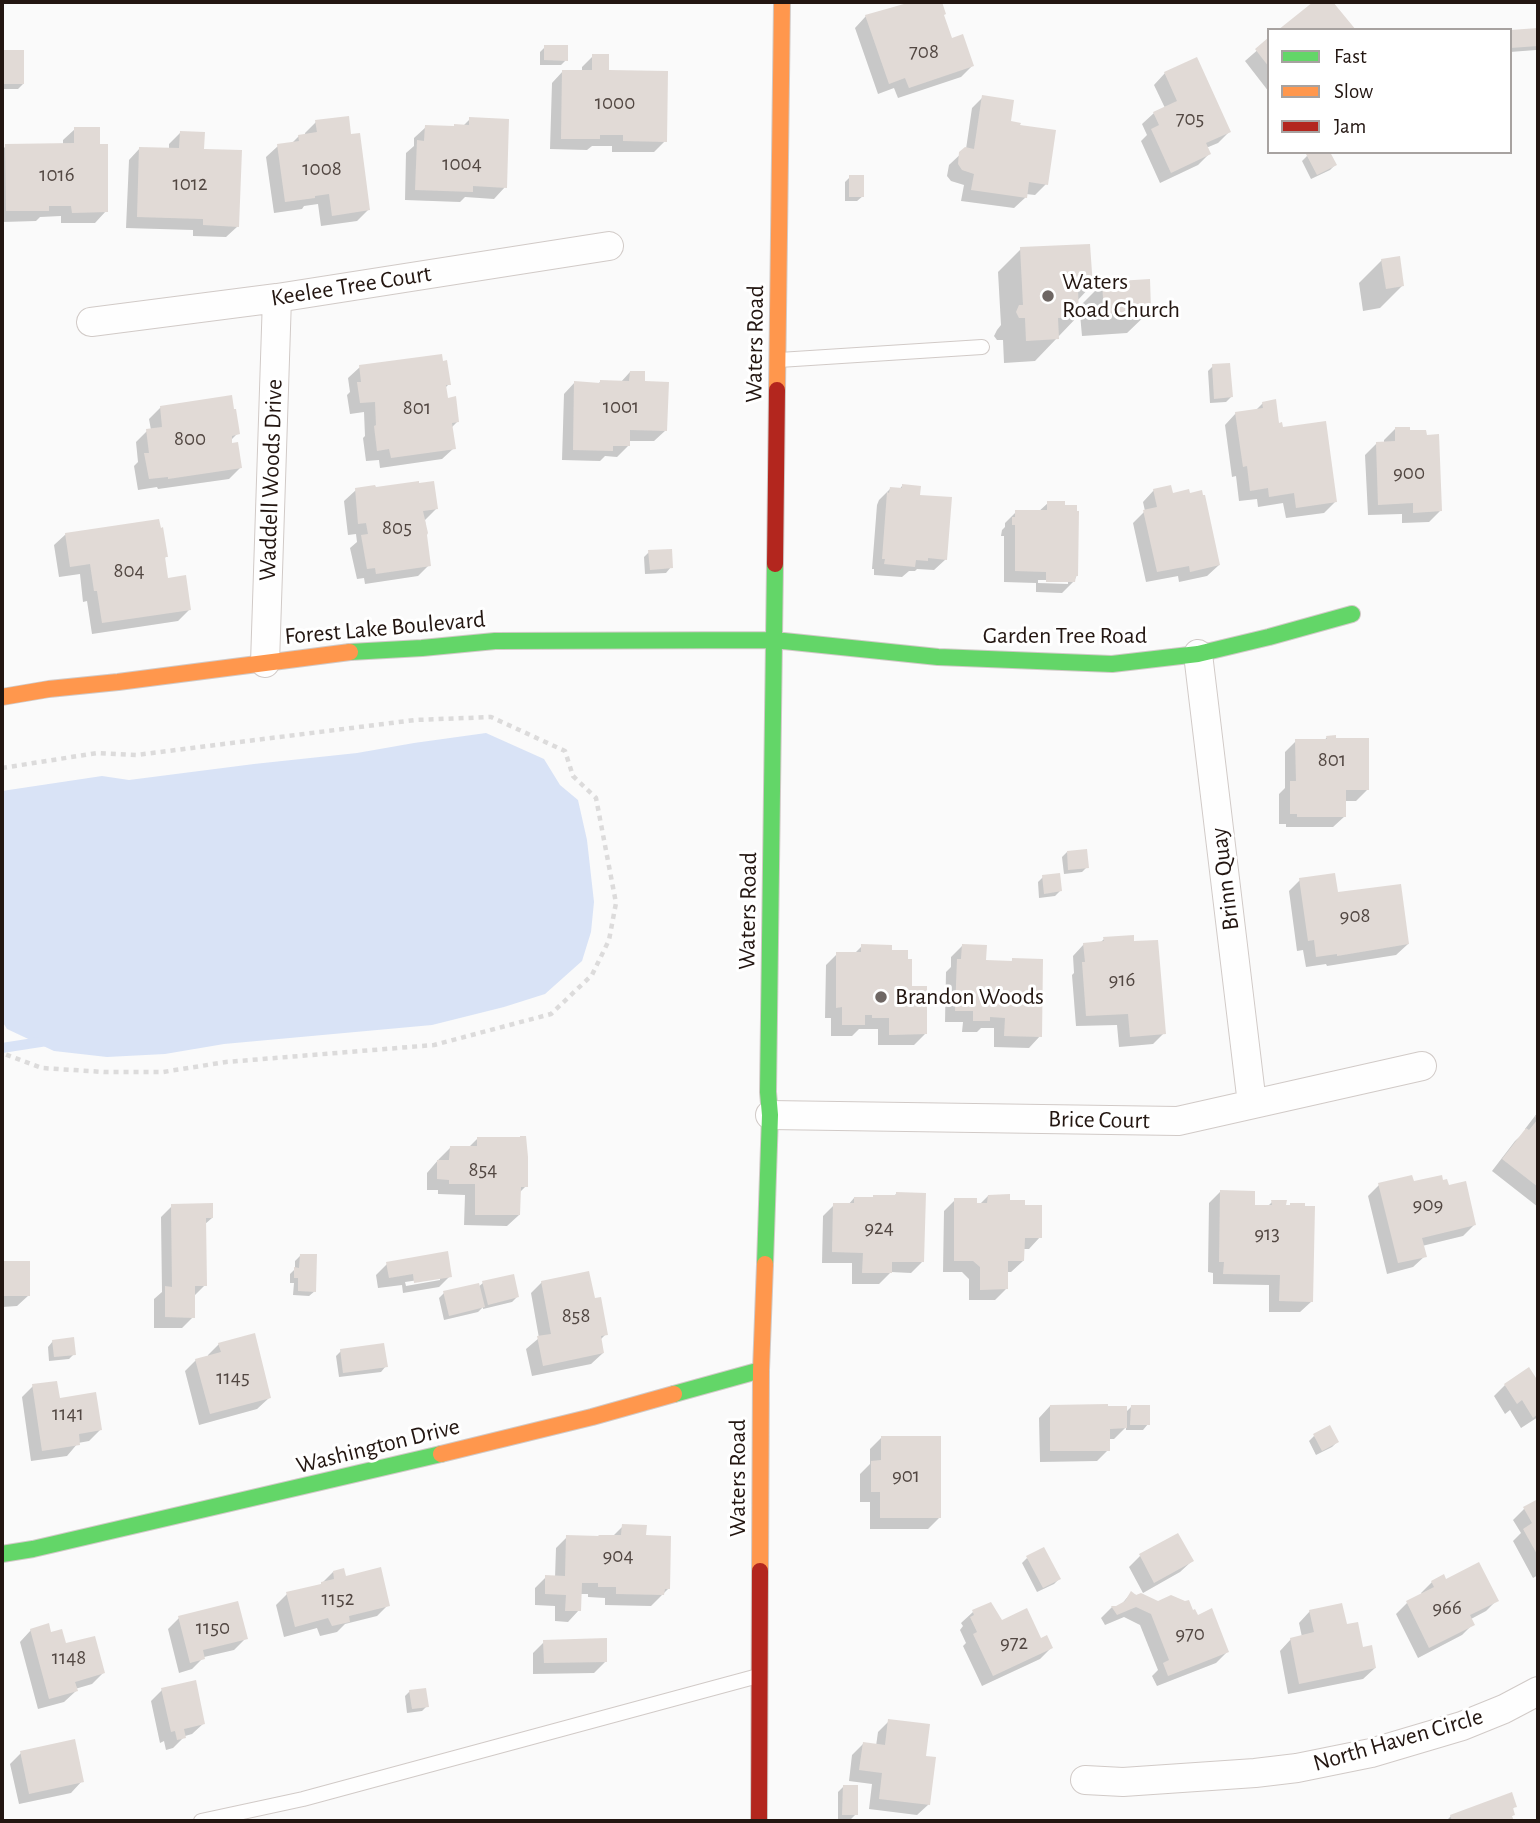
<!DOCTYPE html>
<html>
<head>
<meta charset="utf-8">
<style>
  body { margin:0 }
  #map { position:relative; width:1540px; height:1823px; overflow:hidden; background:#fafafa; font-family:"Alegreya Sans",sans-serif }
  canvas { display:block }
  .frame { position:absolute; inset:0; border:4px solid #231611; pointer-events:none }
  .legend { position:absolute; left:1267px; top:28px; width:245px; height:126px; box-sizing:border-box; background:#fff; border:2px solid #a7a2a0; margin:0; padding:9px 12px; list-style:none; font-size:21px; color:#231611 }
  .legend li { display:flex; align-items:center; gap:14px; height:35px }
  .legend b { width:35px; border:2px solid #a7a2a0 }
</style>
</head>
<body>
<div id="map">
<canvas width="1540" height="1823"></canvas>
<div class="frame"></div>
<ul class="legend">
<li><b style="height:9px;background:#63d668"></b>Fast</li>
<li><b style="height:9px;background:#ff974d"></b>Slow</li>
<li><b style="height:9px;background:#b3261e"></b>Jam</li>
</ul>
</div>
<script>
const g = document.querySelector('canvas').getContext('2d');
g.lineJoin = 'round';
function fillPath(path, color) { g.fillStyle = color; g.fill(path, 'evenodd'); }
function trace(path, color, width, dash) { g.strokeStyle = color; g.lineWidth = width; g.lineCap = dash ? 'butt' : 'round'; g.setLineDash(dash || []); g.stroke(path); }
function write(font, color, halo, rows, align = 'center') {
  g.font = font + ' "Alegreya Sans",sans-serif'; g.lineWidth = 6; g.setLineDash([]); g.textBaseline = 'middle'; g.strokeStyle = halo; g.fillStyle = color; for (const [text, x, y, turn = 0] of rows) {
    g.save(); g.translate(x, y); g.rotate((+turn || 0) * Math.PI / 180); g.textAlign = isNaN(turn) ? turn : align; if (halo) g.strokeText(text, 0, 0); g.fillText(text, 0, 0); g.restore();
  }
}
fillPath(new Path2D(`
  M486,733L544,759L560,785L578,800L587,840L594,902L591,932L582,961L545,994L504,1007L432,1025L224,1044L165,1054L107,1057L54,1051L7,1029L2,1021V791L102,776L129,780L254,764L357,753L414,743Z`), '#d9e3f6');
fillPath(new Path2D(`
  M917,2H940L944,14L942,15L950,40L972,66L961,77L898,98L894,88L878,94L855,28L866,16L885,13Z
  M1538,29V48L1536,50L1510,52V31Z
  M1269,40V92L1245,61Z
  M545,47L566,60L561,65H540V52Z
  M2,52H23V84L18,89H2Z
  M593,56L665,141L654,152H612V146H592L587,150L550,149L552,83L563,71L582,72V67Z
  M1165,73L1229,132L1218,143L1206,148L1209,154L1198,165L1160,183L1141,141L1147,135L1142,124L1154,113L1165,108L1154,85Z
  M983,97L1009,123L1046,184L1035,195L1026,194V197L1014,208L961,201L964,185L951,181L947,176L949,165L966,149L972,108Z
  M470,119L505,187L494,199L465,197L460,202L405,200L406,153L414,146V138L426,127L463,126Z
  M316,122L368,210L357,221L321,226L318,204L304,206L302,209L274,213L266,157L278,146L291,144L299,136L305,135V133Z
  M75,129L99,146L106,211L95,223H61V216L40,217L36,221L2,222V150L6,146L63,145V140Z
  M180,133L203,150L238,226L226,237L193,236V230L126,228L129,160L140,148L169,149V144Z
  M1307,156L1335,165L1330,170L1311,179L1302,161Z
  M850,177L863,196L857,201H845V182Z
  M1021,249L1091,286L1077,301V309L1102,284L1150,311L1127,333L1082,336L1080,314L1035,361L1004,363L1003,340H997L994,336L997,330L1001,325L998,272Z
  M1382,260L1402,286L1380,308L1363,311L1359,283Z
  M1213,366L1231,397L1226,402L1210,403L1208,371Z
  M360,367L449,384L445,388L447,400L458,421L451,428L454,448L442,459L380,468L379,460L366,461L363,438L365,436L364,412L350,414L347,395L350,392L348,378Z
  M630,372L643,383L666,430L654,441H628V446L617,457L605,456L600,461L562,460L564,394L575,382L598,384L600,382L620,383Z
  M1263,403L1335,502L1324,513L1286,518L1283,503L1258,507L1257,499L1239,501L1236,476L1232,477L1225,425L1236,413L1255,411Z
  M161,407L238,433L230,441L240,468L229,479L158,489L157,487L138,490L134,466L138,462L136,442L147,431L151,430L149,419Z
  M1395,429L1440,511L1429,522L1402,523V514L1368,515L1365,455L1377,443H1384V440Z
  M902,486L918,496L946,559L934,570L917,569L915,571H909L902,577L874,575V569H872L877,505L879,500L890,489L899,490Z
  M356,490L436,509L425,520L429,565L418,576L365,584L364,578L357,579L350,548L357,542L356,534L348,535L344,501Z
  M1154,490L1171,495L1219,565L1207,576L1179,582L1178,576L1146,582L1133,523L1145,511L1143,502Z
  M1048,503L1064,507L1077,575L1074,581L1062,593L1036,592V583L1004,582V536H1001L1002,530L1005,527V523L1016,512H1038ZM1038,580H1068V584L1038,583Z
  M66,534L166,557L163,559L167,580L189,610L178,621L92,634L87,601L83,602L80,574L59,577L54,545Z
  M649,552L671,567L666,573L645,574L644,557Z
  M1327,737L1367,790L1356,801H1345V816L1333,827H1286V824H1279V794L1285,788V752L1296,741H1324Z
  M1067,852L1087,867L1082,872L1064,874L1062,857Z
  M1043,877L1060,891L1055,896L1039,898L1038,882Z
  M1300,880L1336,894L1408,944L1396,955L1327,966L1326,964L1306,967L1303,950L1297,951L1289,891Z
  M1104,939L1164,1033L1153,1044L1119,1047L1117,1025L1076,1026L1072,975L1074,973L1073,956L1084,944L1100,943Z
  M862,946L890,951L910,987L925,1034L914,1045H878V1029H859L852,1036H831V1018H825L826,965L837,954H854Z
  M962,946L985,961L1010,962L1013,960L1040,1036L1029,1048L994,1047V1028H981L977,1032H962L963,1022H945L946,972L951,967V957Z
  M1538,1112V1207L1492,1171L1515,1141L1527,1130L1525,1129Z
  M478,1138L526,1186L519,1193V1215L507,1226L464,1225L465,1195L438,1194V1190H427V1173L439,1159L450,1148H468Z
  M1413,1183L1474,1225L1463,1236L1422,1246L1425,1256L1413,1267L1387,1274L1368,1196L1379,1185Z
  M1220,1192L1253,1207H1267L1272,1202L1312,1301L1300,1312H1269V1285L1213,1284V1273L1208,1272L1209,1203Z
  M896,1194L922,1262L911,1273L891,1272L879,1284H852V1263H822L823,1216L834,1205H848L854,1198L893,1197Z
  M988,1196L1023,1206L1040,1237L1029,1249H1023V1261L1011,1272H1006V1289L995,1300H969V1279L962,1272H943L944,1211L955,1200L980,1204Z
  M172,1206L212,1218L204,1225L205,1285L193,1297V1317L182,1328H154V1299L162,1292L161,1217Z
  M300,1256L315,1291L309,1296L293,1295L294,1283H290V1274L295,1269V1261Z
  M2,1263H28L29,1295L17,1306L2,1307Z
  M387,1264L450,1276L439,1287L403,1293L402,1285L378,1288L376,1275ZM440,1277V1280L406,1286L405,1282Z
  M542,1282L593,1300L606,1334L600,1340L603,1353L591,1364L532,1376L526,1349L539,1338L531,1293Z
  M483,1283L517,1297L512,1302L483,1309V1307L478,1312L444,1320L439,1298L444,1293L478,1287Z
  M53,1341L74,1354L69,1359L49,1361L48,1347Z
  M219,1344L269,1398L257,1409L199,1425L185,1371L196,1360L208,1357V1355Z
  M341,1351L386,1366L381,1372L339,1377L336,1356Z
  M1529,1370L1538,1385V1417L1521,1428L1510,1410L1505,1414L1494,1396L1505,1385Z
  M33,1386L58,1400L100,1430L89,1441L78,1443L67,1456L31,1461L22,1397Z
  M1050,1406L1125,1413L1131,1407L1148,1424L1143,1430H1126V1427L1114,1439H1108V1450L1097,1461L1040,1462L1039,1418Z
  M1314,1436L1337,1442L1332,1447L1316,1455L1309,1441Z
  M882,1437L939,1518L928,1529H870V1502H860V1474L870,1464V1449Z
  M1538,1501V1575L1533,1578L1513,1541L1521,1533L1513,1520L1524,1509Z
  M623,1526L645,1537L668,1589L651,1606L605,1605V1598L588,1597V1594H580L579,1610L568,1622L555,1621V1606L535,1605V1588L546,1577L555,1578L556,1548L567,1537L613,1536Z
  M1140,1556L1192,1561L1180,1572L1143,1593L1129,1567Z
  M1027,1558L1059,1579L1054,1584L1037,1592L1022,1563Z
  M333,1572L388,1605L377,1616L345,1624L337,1632L320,1636L317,1628L284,1637L276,1605L287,1594L319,1586Z
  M1445,1581L1497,1600L1486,1611L1471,1619L1473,1624L1462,1635L1418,1658L1396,1614L1407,1603L1422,1595L1421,1593L1432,1582Z
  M1131,1593L1157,1603L1227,1652L1216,1663L1157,1686L1152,1676L1158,1670L1140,1625L1124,1617L1105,1625L1101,1618L1112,1607L1120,1606Z
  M990,1604L1001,1623L1040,1640L1051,1648L1040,1659L982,1686L963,1646L966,1643L960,1630L963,1626L961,1623L973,1612Z
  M1310,1611L1345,1626L1375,1668L1363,1679L1288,1694L1280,1651L1291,1639L1302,1637L1299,1623Z
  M179,1618L246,1638L234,1650L204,1657L192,1669L179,1673L168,1629Z
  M31,1630L50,1634L103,1673L92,1684L75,1689L76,1691L64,1702L38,1709L20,1642Z
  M544,1642L606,1661L594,1673L533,1674V1653Z
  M162,1690L204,1723L192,1734L185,1736L173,1748L166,1750L164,1741L160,1743L151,1701Z
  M410,1691L427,1706L422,1711L407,1713L405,1696Z
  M889,1721L924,1758L929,1804L917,1815L869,1809L872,1784L849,1781L852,1755L863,1744L876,1746L878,1732Z
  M21,1753L82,1781L71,1793L19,1804L10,1764Z
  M843,1787L856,1814L851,1819H838V1792Z
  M1515,1806L1512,1810L1513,1815L1511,1817L1512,1821H1446L1451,1816Z`), '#0003');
trace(new Path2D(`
  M2,1048L47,1041`), '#d9e3f6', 10);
fillPath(new Path2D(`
  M911,2H942L946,14L944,15L952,38L963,34L974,66L909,88L905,78L889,84L865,15Z
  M1313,2H1333L1356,30H1278Z
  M1538,28V46L1510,48V30Z
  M1269,37V67L1255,49Z
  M544,45H568V61L544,60Z
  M2,50H24V84H2Z
  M592,54H609V70L668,71L667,142L623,141V135H600V139H561L562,70H592Z
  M1197,57L1231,132L1206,143L1211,154L1171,173L1151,129L1159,125L1153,112L1177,101L1164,72Z
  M982,95L1014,100L1011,121L1021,123L1020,125L1056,130L1048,185L1029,182L1027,198L971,190L974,174L962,170L958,164L959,152L965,147L974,149Z
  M349,116L351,134L360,133L370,210L332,216L329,194L315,196V198L285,202L277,144L299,141L298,135L317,132L315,120Z
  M469,117L509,119L507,188L473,186V192L415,190L417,140L424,141L425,125L454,126V124L469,125Z
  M74,127H100V144H108V212L72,213L71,206H49V211H6L5,144L74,143Z
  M180,131L205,132L204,149L242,150L239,227L203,225V219L137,217L139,147L179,148Z
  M1310,152H1330L1337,165L1317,175L1306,154Z
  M849,175H864V197H849Z
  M1090,244L1093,287L1078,288L1079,317L1058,318L1059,339L1026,341L1025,318H1019L1016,312L1019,305H1023L1020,247Z
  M1400,256L1404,286L1386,289L1381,259Z
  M1150,279L1151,311L1104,314L1102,282Z
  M442,354L443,361L447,360L451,385H446L448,398L456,396L459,422L452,423L456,449L391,458L389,449L377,451L374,426L376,425L375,402L360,403L357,382H361L359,365Z
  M1230,363L1233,397L1214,399L1212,364Z
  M630,371H645V381L669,382L667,431L630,430V446H613V451L573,450L574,381L600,383V380L629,381Z
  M232,395L234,409H236L240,434L232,436V443L238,442L242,468L168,479V477L149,479L144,453H149L146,429L162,427L160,406Z
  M1276,399L1279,423L1282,422L1283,427L1326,421L1337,502L1296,508L1294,493L1269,497L1268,488L1250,491L1247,466L1243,467L1235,412L1263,408L1262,402Z
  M1395,427H1410V430H1426L1427,435L1439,434L1442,511L1413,513V503L1378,505L1376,442L1395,441Z
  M419,481V483L434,481L438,509L423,511L428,533L427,535L431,566L376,574L375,568L367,569L361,535L368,534L366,523L358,524L355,488L375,485L376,487Z
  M902,484L921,486L920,495L952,497L947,560L928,558V561L916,560L915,567L884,564L885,559H882L887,492L889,493L890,487L902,488Z
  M1171,485L1173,493L1189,489L1190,493L1202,490L1203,495H1205L1220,565L1190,572L1189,566L1157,572L1143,510L1157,507L1153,489Z
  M1047,501H1065V505H1077V511H1079L1078,576H1076L1075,582H1046V572L1015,571V525H1012V517H1015V510H1047Z
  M159,519L161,528L163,527L168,557H165L168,578L186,575L191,610L102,623L97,591H94L90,564L70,567L65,533Z
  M672,549L673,568L650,570L648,550Z
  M1336,735V738H1369V790H1346V817H1297V814H1290V781H1296L1295,739H1327L1326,736Z
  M1087,849L1089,868L1068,870L1067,851Z
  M1060,873L1062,891L1044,894L1042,875Z
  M1335,873L1338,892L1401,884L1409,944L1337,956V954L1316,957L1314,940L1308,941L1299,878Z
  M1134,935V941L1158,940L1166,1034L1130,1037L1128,1014L1086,1016L1082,962H1085L1083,943L1104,941L1103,937Z
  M861,944L892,945V950H908V959H912V986H927V1034L889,1035V1018H872V1015H865V1025H842V1007L836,1008V952H861Z
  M962,944L987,945L986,960L1012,961V958L1043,959L1042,1037L1004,1036L1005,1018L990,1017V1021H973V1011H955L957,959H961Z
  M1538,1112V1187L1502,1159L1526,1128L1529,1130L1538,1119L1535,1117Z
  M520,1136H526L528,1157V1187H521L520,1215H475V1184H449V1180L437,1179V1160H449L450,1146H477V1137H520Z
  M1412,1175L1414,1181L1442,1175L1443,1180L1447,1179L1449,1185L1466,1181L1476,1225L1422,1238L1427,1257L1398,1263L1378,1183Z
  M1220,1190L1255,1191V1205H1272L1271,1200H1287L1286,1205H1290V1203H1305V1206H1315L1313,1302L1279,1301L1280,1275L1223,1274L1224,1262H1219Z
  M896,1192L926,1193L924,1262H892V1273H862L863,1253L832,1252L833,1203H854V1197H873V1195H896Z
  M1010,1194V1200H1025V1205H1042V1238H1025L1024,1261H1008V1289L980,1290V1267L973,1261H954V1198H977V1203H987L988,1195Z
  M213,1203V1218H206L207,1286H195V1318L165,1317V1286L172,1287L171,1204Z
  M448,1251L452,1277L414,1283L413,1274L389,1278L386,1262Z
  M300,1254H317L316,1292L298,1291V1278H294V1267L299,1268Z
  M2,1261H30V1296H2Z
  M589,1271L595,1298L601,1297L608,1335L601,1336L604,1353L543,1366L537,1336L551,1334L541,1281Z
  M514,1274L519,1297L488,1305L482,1281Z
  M479,1283L485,1307L449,1316L443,1291Z
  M255,1333L271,1398L210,1414L195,1359L221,1352L218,1343Z
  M74,1337L76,1355L54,1357L52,1340Z
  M384,1343L388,1367L343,1373L340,1349Z
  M1529,1367L1538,1381V1414L1533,1418L1522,1400L1517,1404L1504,1384Z
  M57,1381L60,1398L96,1392L102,1430L79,1434L80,1445L42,1451L32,1384Z
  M1108,1404V1406H1127V1428L1110,1429V1451H1050V1405Z
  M1131,1405H1150V1425H1130Z
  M1330,1425L1339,1442L1322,1451L1313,1434Z
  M881,1436H941V1518H880V1492H871V1461L881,1460Z
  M1538,1499V1556L1523,1529L1532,1523L1523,1507Z
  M622,1524L647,1525L646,1535L671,1536L670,1589H665L664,1595L616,1594V1587H598V1583H582L581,1611H565L566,1595L545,1594V1575L565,1576L566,1535L599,1536L598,1535H621Z
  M1178,1533L1194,1561L1154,1583L1139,1554Z
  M1044,1547L1061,1579L1043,1588L1026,1556Z
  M1479,1562L1499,1601L1470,1615L1475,1625L1429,1648L1406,1601L1434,1587L1431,1581L1444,1574L1446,1579Z
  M381,1567L390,1606L349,1616L350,1622L332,1626L328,1618L295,1627L286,1592L321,1584V1582L334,1579L333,1571L344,1568L346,1576Z
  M1131,1591L1136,1595L1141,1593L1158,1601L1171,1595L1185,1601L1189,1600L1193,1610L1195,1609L1198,1615L1212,1608L1229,1652L1168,1676L1163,1663L1169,1660L1151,1614L1136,1607L1117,1615L1111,1606H1116L1125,1601Z
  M238,1601L248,1639L203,1650L205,1659L190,1663L178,1616Z
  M991,1602L1002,1620L1027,1608L1041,1638L1047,1635L1053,1648L993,1676L973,1634L977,1632L970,1617L974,1615L972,1610Z
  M1342,1603L1347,1624L1358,1622L1363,1647L1372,1645L1376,1668L1299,1684L1290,1638L1314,1632L1309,1610Z
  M49,1623L51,1632L62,1629L66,1643L95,1636L105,1673L75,1682L78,1691L49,1699L30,1629Z
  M607,1638V1662L544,1663L543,1640Z
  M196,1680L205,1724L184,1729L186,1738L177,1740L175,1731L171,1732L161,1688Z
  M426,1688L429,1707L412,1709L409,1690Z
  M888,1719L930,1724L926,1756L936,1757L930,1805L879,1799L882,1773L859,1770L863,1742L885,1745Z
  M75,1739L84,1782L29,1794L20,1751Z
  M843,1785H858V1815H842Z
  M1512,1792L1517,1807L1513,1808L1515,1815L1512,1816L1514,1821H1452L1450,1815Z`), '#e1dad6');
const lane = new Path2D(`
  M779,360L982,347
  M201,1821L303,1799L758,1676`);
const street = new Path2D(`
  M91,322L277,298L609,246
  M1198,654L1252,1104
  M265,663L277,298
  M770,1115L1178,1121L1422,1066
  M1085,1780L1123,1782L1255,1773L1297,1768L1371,1753L1462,1726L1504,1709L1538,1691`);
const fast = new Path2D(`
  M350,652L422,648L495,641L774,640L938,657L1112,664L1198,654L1269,637L1352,614
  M765,1264L770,1115L768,1092L775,564
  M674,1394L761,1370
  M2,1554L33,1549L441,1454`);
const slow = new Path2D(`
  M777,390L782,2
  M2,697L49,689L118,682L350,652
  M441,1454L592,1417L674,1394
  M760,1571L761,1370L765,1264`);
const jam = new Path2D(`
  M775,564L777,390
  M759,1821L760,1571`);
trace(lane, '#d1cac7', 16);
trace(street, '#d1cac7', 30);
trace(fast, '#d1cac7', 18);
trace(slow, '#d1cac7', 18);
trace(jam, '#d1cac7', 18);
trace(new Path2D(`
  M2,768L97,753L136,755L415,720L491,717L565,751L573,776L596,798L616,903L609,940L592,975L551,1014L434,1045L226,1062L163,1072H104L42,1068L2,1053`), '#dcdbdb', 4.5, [5, 5]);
trace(lane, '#fefefe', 14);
trace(street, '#fefefe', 28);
trace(fast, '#63d668', 16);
trace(slow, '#ff974d', 16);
trace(jam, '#b3261e', 16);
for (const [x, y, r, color] of [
  [1048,296,7,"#6e6663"],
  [881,997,7,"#6e6663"]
]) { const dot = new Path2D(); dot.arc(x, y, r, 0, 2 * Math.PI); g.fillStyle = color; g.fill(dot); trace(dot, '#fff', 2.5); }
write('21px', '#524742', null, [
  ["708",924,52],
  ["1000",615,103],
  ["705",1190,119],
  ["1004",462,164],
  ["1008",322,169],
  ["1016",57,175],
  ["1012",190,184],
  ["1001",621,407],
  ["801",417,408],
  ["800",190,439],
  ["900",1409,473],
  ["805",397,528],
  ["804",129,571],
  ["801",1332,760],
  ["908",1355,916],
  ["916",1122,980],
  ["854",483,1170],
  ["909",1428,1205],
  ["924",879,1228],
  ["913",1267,1234],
  ["858",576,1316],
  ["1145",233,1378],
  ["1141",68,1414],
  ["901",906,1476],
  ["904",618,1556],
  ["1152",338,1599],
  ["966",1447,1608],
  ["1150",213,1628],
  ["970",1190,1634],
  ["972",1014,1643],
  ["1148",69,1658]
]);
write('24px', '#231611', '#fff', [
  ["Waters",1062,282],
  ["Road Church",1062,310],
  ["Brandon Woods",895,997]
], 'left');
write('24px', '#231611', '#fff', [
  ["Keelee Tree Court",351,286,-9],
  ["Waters Road",755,344,-89],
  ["Waddell Woods Drive",271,480,-88],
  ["Forest Lake Boulevard",385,628,-5],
  ["Garden Tree Road",1065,636],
  ["Brinn Quay",1225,879,-97],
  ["Waters Road",748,911,-89],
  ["Brice Court",1099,1120,1],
  ["Washington Drive",378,1446,-14],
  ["Waters Road",738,1478,-90],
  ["North Haven Circle",1398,1740,-16]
]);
</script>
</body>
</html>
